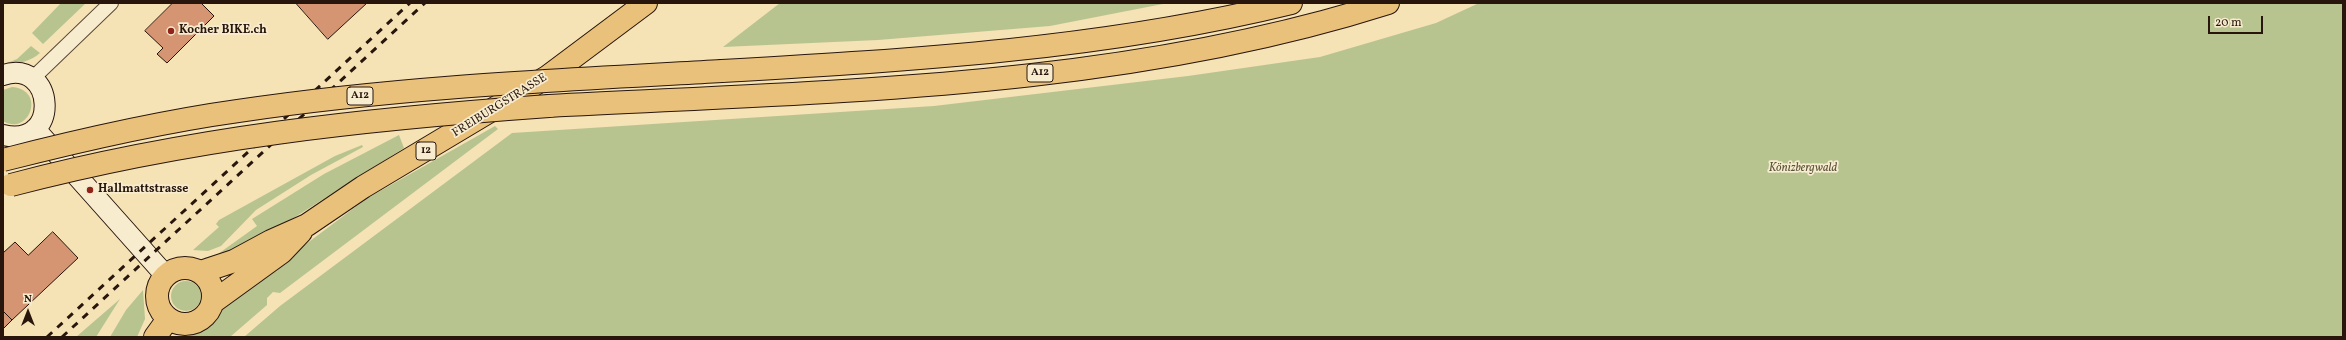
<!DOCTYPE html>
<html>
<head>
<meta charset="utf-8">
<style>
  body { margin:0 }
  #map { position:relative; width:2346px; height:340px; overflow:hidden; background:#f5e2b5; font-family:Vollkorn,serif }
  canvas { display:block }
  .frame { position:absolute; inset:0; border:4px solid #28160d; pointer-events:none }
  .north { position:absolute; left:8px; top:292px; width:40px; height:40px; -webkit-text-stroke:3px #f8eccf; paint-order:stroke; rotate:0deg; font-size:11px; font-weight:700; line-height:16px; text-align:center; color:#28160d }
  .north::after { content:''; display:block; margin:auto; width:14px; height:18px; background:#28160d; clip-path:polygon(50% 0,100% 100%,50% 72%,0 100%) }
  .scale { position:absolute; left:2208px; top:16px; width:55px; height:18px; box-sizing:border-box; border:2px solid #28160d; border-top:0; padding-left:5px; font-size:12px; line-height:14px; white-space:nowrap; color:#28160d; -webkit-text-stroke:3px #f8eccf; paint-order:stroke }
</style>
</head>
<body>
<div id="map">
<canvas width="2346" height="340"></canvas>
<div class="frame"></div>
<div class="north">N</div>
<div class="scale">20 m</div>
</div>
<script>
const g = document.querySelector('canvas').getContext('2d');
g.lineJoin = 'round';
function fillPath(path, color) { g.fillStyle = color; g.fill(path, 'evenodd'); }
function trace(path, color, width, dash) { g.strokeStyle = color; g.lineWidth = width; g.lineCap = dash ? 'butt' : 'round'; g.setLineDash(dash || []); g.stroke(path); }
function write(font, color, halo, rows, align = 'center') {
  g.font = font + ' Vollkorn,serif'; g.lineWidth = 3.5; g.setLineDash([]); g.textBaseline = 'middle'; g.strokeStyle = halo; g.fillStyle = color; for (const [text, x, y, turn = 0] of rows) {
    g.save(); g.translate(x, y); g.rotate((+turn || 0) * Math.PI / 180); g.textAlign = isNaN(turn) ? turn : align; if (halo) g.strokeText(text, 0, 0); g.fillText(text, 0, 0); g.restore();
  }
}
fillPath(new Path2D(`
  M61,3H86L43,44L32,33Z
  M780,3H1168L1050,26L878,40L723,47Z
  M1479,3H2343V337H244L280,306L512,133L934,106L1188,76L1320,57L1436,23Z
  M31,46L40,53C30,62 20,63 7,63L17,59Z
  M12,87C47,90 29,137 3,121V90Z
  M495,126L498,129L280,293L273,292L267,298V305L230,337H184C210,328 211,330 225,305L366,199Z
  M399,135L404,148L243,250L204,261V258L218,254L257,226L252,219L324,174Z
  M362,145L363,147L311,175L256,210L221,246L208,251L193,250L219,227L216,224L219,220L335,156Z
  M171 296a15 15 0 1 1 30 0a15 15 0 1 1-30 0Z
  M143,290L145,319L137,337H110L126,310Z
  M120,299L96,337H76Z`), '#b8c490');
const building = new Path2D(`
  M173,3H201L214,16L167,63L157,54L163,48L145,31Z
  M296,3H367L328,39Z
  M53,232L78,258L12,320L3,311V253L15,242L28,255Z
  M3,311L12,320L3,329Z`);
fillPath(building, '#d59472');
trace(building, '#28160d', 1);
const street = new Path2D(`
  M32,79L111,3`);
const secondary = new Path2D(`
  M3,75C55,58 62,149 3,135
  M35,129L166,276`);
const primary = new Path2D(`
  M157 296a28 28 0 1 1 56 0a28 28 0 1 1-56 0Z
  M201,272L234,261L271,241L307,225L363,187L547,77L646,3
  M213,302L282,252L301,232
  M155,337L168,319`);
const highway = new Path2D(`
  M722,71C913,60 1104,49 1291,3
  M549,106C829,91 1118,89 1388,3`);
trace(street, '#5b4937', 16);
trace(secondary, '#28160d', 22);
trace(primary, '#28160d', 24);
trace(highway, '#28160d', 24);
trace(street, '#f8eccf', 14);
trace(secondary, '#f8eccf', 20);
trace(primary, '#eac17a', 22);
trace(highway, '#eac17a', 22);
trace(new Path2D(`
  M47,337L410,3
  M62,337L425,3`), '#28160d', 3, [7, 7]);
const highwayBridge = new Path2D(`
  M3,160C81,140 159,122 238,111C399,87 560,80 722,71
  M11,185C189,138 365,119 549,106`);
trace(highwayBridge, '#28160d', 24, []);
trace(highwayBridge, '#eac17a', 22);
for (const [x, y, r, color] of [
  [171,31,4,"#8f2418"],
  [90,190,4,"#8f2418"]
]) { const dot = new Path2D(); dot.arc(x, y, r, 0, 2 * Math.PI); g.fillStyle = color; g.fill(dot); trace(dot, '#f8eccf', 1.5); }
for (const [x, y, w] of [
  [1040,73,26],
  [360,96,26],
  [426,151,20]
]) { const box = new Path2D(); box.roundRect(x - w / 2, y - 9, w, 18, 3); g.fillStyle = '#f8eccf'; g.fill(box); trace(box, '#28160d', 1); }
write('bold 11px', '#28160d', null, [
  ["A12",1040,73],
  ["A12",360,96],
  ["12",426,151]
]);
write('bold 12px', '#28160d', '#f8eccf', [
  ["Kocher BIKE.ch",179,31],
  ["Hallmattstrasse",98,190]
], 'left');
write('12px', '#28160d', '#f8eccf', [
  ["FREIBURGSTRASSE",500,106,-32]
]);
write('italic 12px', '#5a533b', '#f8eccf', [
  ["Könizbergwald",1803,169]
]);
</script>
</body>
</html>
